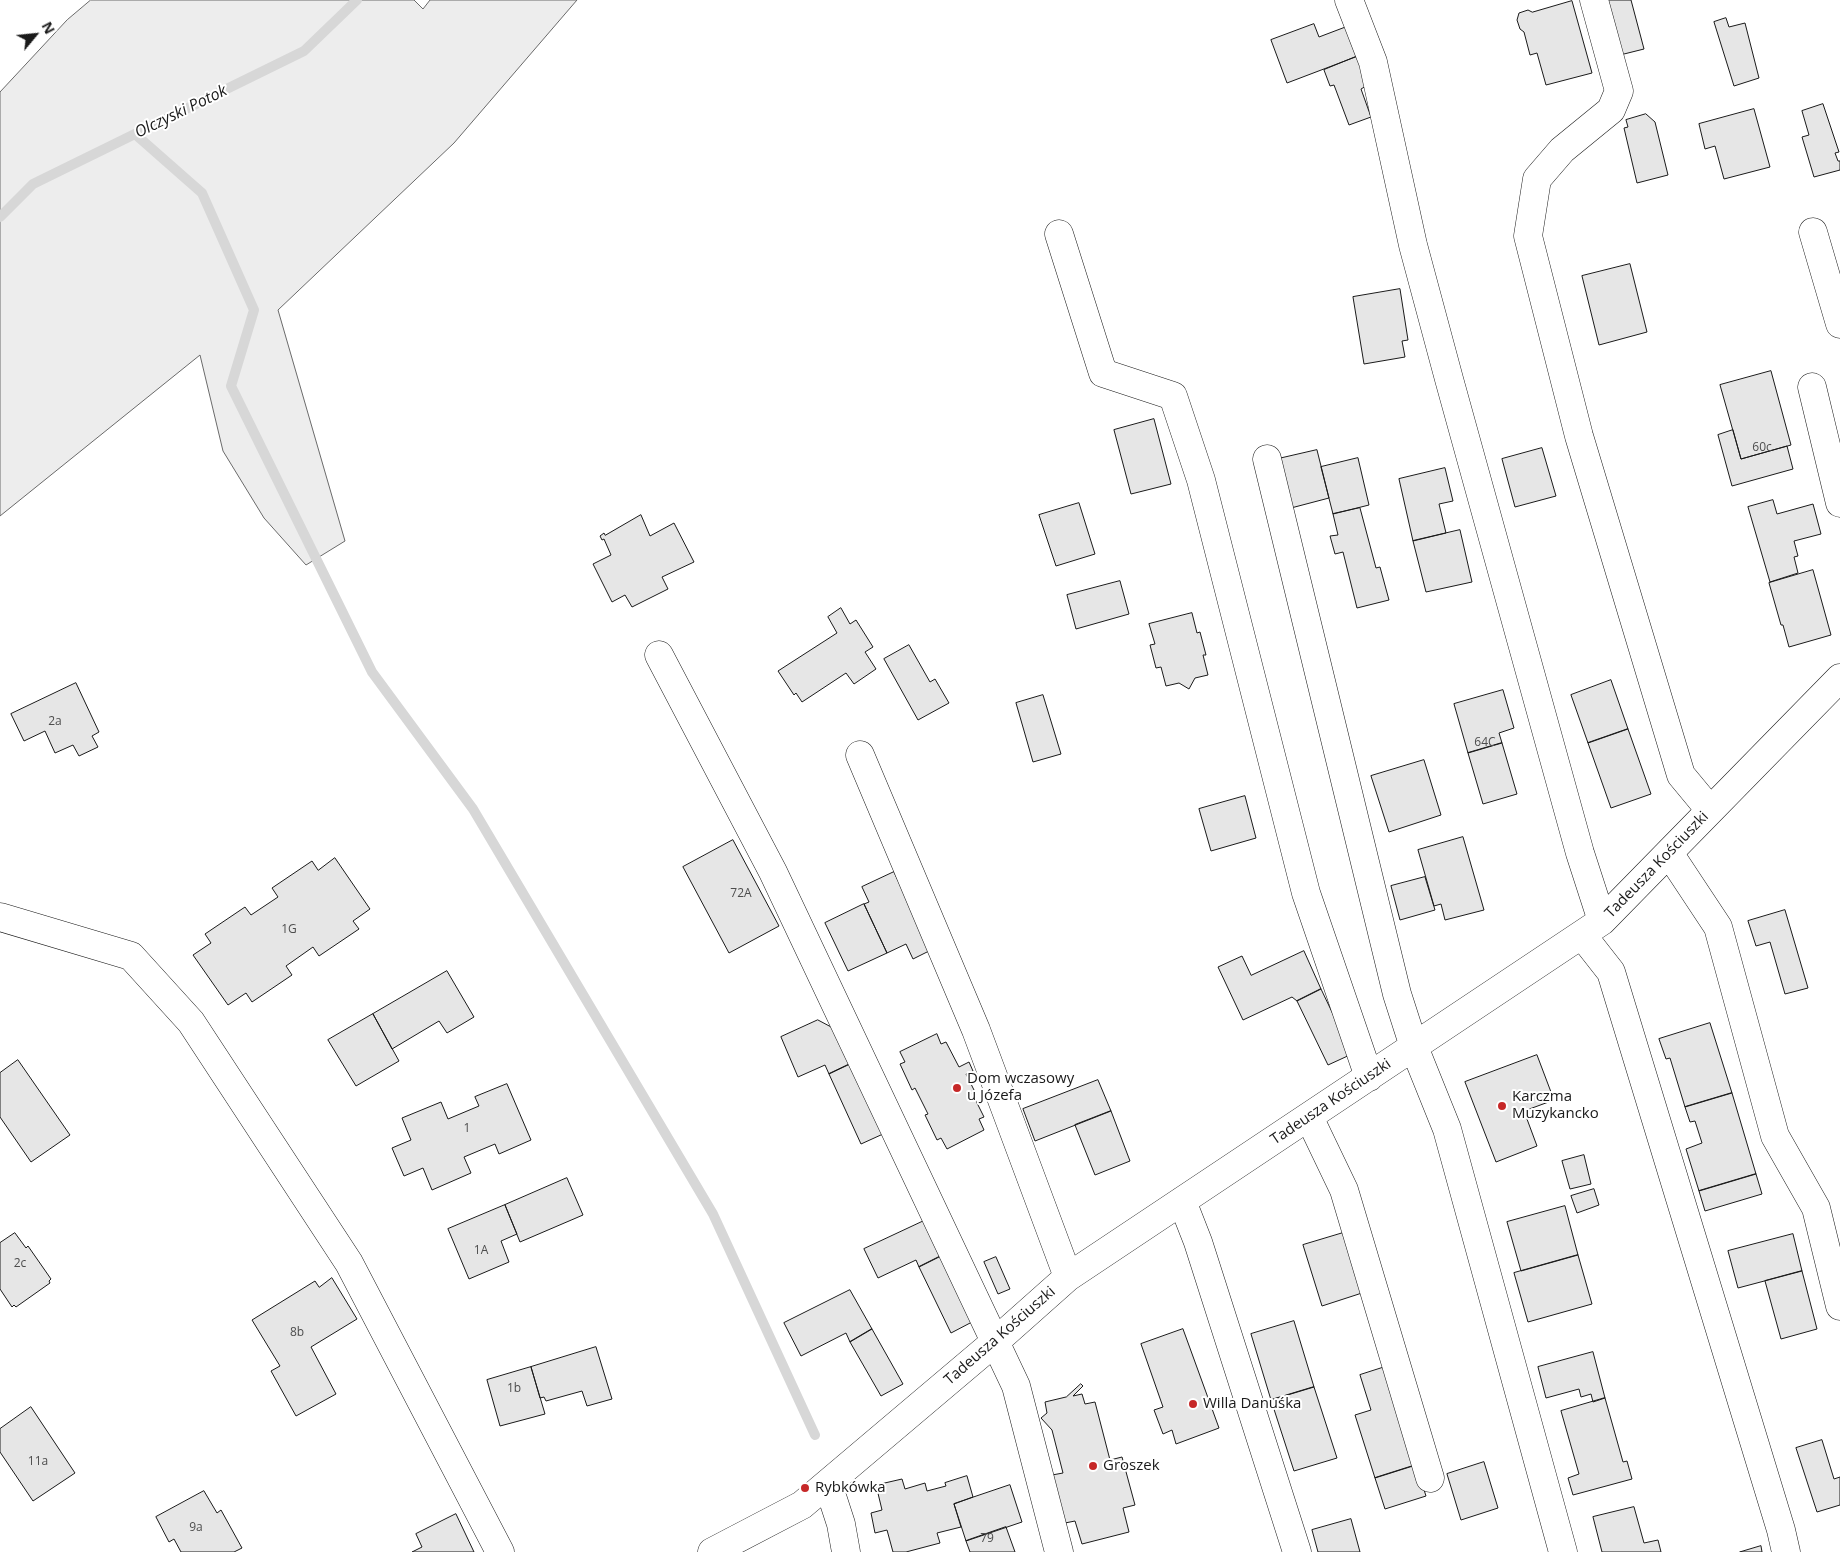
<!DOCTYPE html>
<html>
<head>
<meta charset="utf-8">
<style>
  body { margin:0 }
  #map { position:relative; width:1840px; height:1552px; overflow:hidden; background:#fff; font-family:"Open Sans",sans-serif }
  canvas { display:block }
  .north { position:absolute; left:10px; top:10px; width:50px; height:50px; -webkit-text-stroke:4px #fff; paint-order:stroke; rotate:62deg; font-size:14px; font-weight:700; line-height:20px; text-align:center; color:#1a1a1a }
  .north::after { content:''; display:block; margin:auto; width:18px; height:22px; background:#1a1a1a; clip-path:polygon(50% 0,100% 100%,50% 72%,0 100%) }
</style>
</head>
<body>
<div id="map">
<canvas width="1840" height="1552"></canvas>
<div class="north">N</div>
</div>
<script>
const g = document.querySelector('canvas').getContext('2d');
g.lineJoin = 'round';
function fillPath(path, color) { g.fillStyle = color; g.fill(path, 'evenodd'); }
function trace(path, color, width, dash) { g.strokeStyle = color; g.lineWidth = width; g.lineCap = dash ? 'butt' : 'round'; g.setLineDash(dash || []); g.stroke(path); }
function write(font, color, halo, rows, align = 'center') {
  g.font = font + ' "Open Sans",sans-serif'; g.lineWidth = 4; g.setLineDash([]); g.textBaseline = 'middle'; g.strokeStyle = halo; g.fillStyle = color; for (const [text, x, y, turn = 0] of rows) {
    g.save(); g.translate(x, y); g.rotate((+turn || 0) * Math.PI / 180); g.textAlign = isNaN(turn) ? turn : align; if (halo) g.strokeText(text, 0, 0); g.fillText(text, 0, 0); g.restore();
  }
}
const built = new Path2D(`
  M91,0H414L423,9L430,0H577L454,143L278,310L345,541L306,565L264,518L223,451L200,355L0,516V92L67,20Z`);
fillPath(built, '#ededed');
trace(built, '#6a6a6a', 1);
trace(new Path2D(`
  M135,134L202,193L254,310L231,386L372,672L473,809L713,1214L815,1435
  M0,217L33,184L304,51L357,0`), '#d7d7d7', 10);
const building = new Path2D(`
  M1605,0H1631L1644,49L1620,55Z
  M1572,1L1592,73L1546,85L1537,53L1530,55L1524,32L1520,29L1517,20L1519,13L1528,10L1532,12Z
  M1726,18L1729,27L1745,23L1759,78L1734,86L1714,22Z
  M1314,24L1319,37L1348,26L1358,56L1287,83L1271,40Z
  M1358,56L1368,85L1361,89L1371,117L1349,125L1334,85L1330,86L1324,70Z
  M1823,104L1839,152L1835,153L1838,161H1840V170L1814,177L1802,137L1809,135L1802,111Z
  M1754,109L1770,167L1724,179L1715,146L1705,149L1699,124Z
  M1646,114L1655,122L1668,175L1637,183L1624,128L1628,127L1626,120Z
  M1630,264L1647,332L1599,345L1582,276Z
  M1400,289L1408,340L1402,341L1405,357L1364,364L1353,297Z
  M1771,371L1791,445L1741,459L1720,385Z
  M1154,419L1171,484L1131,494L1114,430Z
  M1733,430L1741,459L1787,446L1793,469L1732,486L1718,435Z
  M1542,448L1556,496L1515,507L1502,459Z
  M1317,450L1329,498L1291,508L1278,459Z
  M1358,458L1369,505L1333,514L1321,467Z
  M1445,468L1453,501L1439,504L1446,533L1413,541L1399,479Z
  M1773,500L1777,514L1813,504L1821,534L1794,541L1798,556L1794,557L1798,573L1770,582L1748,507Z
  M1079,503L1095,554L1056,566L1039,515Z
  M1360,508L1376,568L1380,567L1389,600L1357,608L1343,552L1335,554L1330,536L1338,535L1333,514Z
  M641,515L650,536L674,523L694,562L662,577L668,589L632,607L625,595L612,602L593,564L611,555L604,539L602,540L600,536L604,533L605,535Z
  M1460,530L1472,582L1426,592L1413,541Z
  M1813,570L1831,635L1789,647L1783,625H1781L1769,583Z
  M1120,581L1129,614L1076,629L1067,595Z
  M841,608L850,624L856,620L873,647L865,652L876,669L854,684L846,673L802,702L796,693L794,695L778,671L837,633L828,617Z
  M1192,613L1197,633L1200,632L1206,655H1203L1208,675L1195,678L1189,689L1179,683L1166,686L1161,667L1156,668L1150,645L1155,644L1149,624Z
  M909,645L930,682L935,679L949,703L918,720L884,659Z
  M1611,680L1628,729L1588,743L1571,695Z
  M76,683L99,732L92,736L98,747L79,756L73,745L55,753L45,731L24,741L11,714Z
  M1503,690L1514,728L1499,733L1502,743L1468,753L1454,704Z
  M1043,695L1061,754L1033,762L1016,703Z
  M1628,729L1651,794L1611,808L1588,743Z
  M1502,743L1517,794L1483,804L1468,753Z
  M1424,760L1441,815L1389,832L1371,776Z
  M1245,796L1256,838L1211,851L1199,809Z
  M1463,837L1484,910L1445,920L1441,904L1434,906L1418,850Z
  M733,840L779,926L729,953L683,867Z
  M335,858L370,909L353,921L359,929L319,956L313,947L286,966L292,975L252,1002L246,993L228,1005L193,955L211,943L205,934L245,907L251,915L278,897L272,888L312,861L318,870Z
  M894,872L931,950L913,959L906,944L887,953L864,904L869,902L862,887Z
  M1425,877L1435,910L1400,920L1391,886Z
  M864,904L887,953L848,971L825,923Z
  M1785,910L1808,988L1785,994L1770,942L1756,946L1748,921Z
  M1304,951L1321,989L1297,1001L1292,997L1243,1020L1218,967L1242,956L1251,975Z
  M447,971L474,1017L447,1033L439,1021L392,1049L373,1014Z
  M1321,989L1352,1054L1328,1065L1297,1001Z
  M373,1014L399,1061L356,1086L328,1040Z
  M818,1020L833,1028L850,1064L829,1074L825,1065L798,1077L781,1037Z
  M1710,1023L1732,1093L1685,1107L1670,1058L1666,1059L1659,1039Z
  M937,1034L941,1044L946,1042L959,1067L969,1062L973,1071L966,1074L975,1092L972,1093L984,1117L979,1119L984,1130L947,1149L941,1138L937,1140L925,1115L928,1114L915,1088L912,1090L900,1064L905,1062L900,1052Z
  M1537,1055L1554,1100L1524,1111L1537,1146L1496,1162L1465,1082Z
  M18,1060L70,1135L31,1162L0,1117V1073Z
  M850,1064L883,1134L861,1144L829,1074Z
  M1098,1080L1111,1111L1035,1141L1023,1109Z
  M507,1084L531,1140L499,1154L495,1144L464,1157L471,1173L432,1190L423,1168L404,1176L392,1148L411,1140L402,1118L441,1102L448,1119L479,1106L475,1097Z
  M1732,1093L1756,1174L1699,1191L1686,1149L1702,1143L1695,1121L1690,1122L1685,1107Z
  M1111,1111L1130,1161L1095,1175L1075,1125Z
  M1584,1155L1591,1184L1570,1189L1562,1161Z
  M1756,1174L1762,1194L1705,1211L1699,1191Z
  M567,1178L583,1215L520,1242L505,1205Z
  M1594,1189L1599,1205L1577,1213L1571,1196Z
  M505,1205L517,1234L501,1241L509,1262L469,1279L448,1229Z
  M1565,1206L1578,1255L1521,1271L1507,1222Z
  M926,1220L943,1255L919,1267L916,1260L878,1278L864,1249Z
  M15,1233L26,1248L28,1246L51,1279L49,1281L50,1283L16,1307L14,1305L12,1307L0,1289V1243Z
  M1343,1233L1362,1293L1322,1306L1303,1245Z
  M1793,1234L1802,1271L1738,1288L1728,1251Z
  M943,1255L972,1322L951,1333L919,1267Z
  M1578,1255L1592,1304L1528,1322L1514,1273Z
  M996,1257L1010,1289L998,1294L984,1262Z
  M1802,1271L1817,1329L1781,1339L1765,1281Z
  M332,1278L357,1319L311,1347L336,1394L296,1416L271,1371L280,1366L252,1320L315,1281L319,1287Z
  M850,1290L872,1329L850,1342L846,1333L801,1356L784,1323Z
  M1294,1321L1314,1387L1271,1400L1251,1334Z
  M872,1329L903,1384L881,1396L850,1342Z
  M1183,1329L1219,1428L1176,1444L1172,1430L1163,1434L1154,1410L1163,1407L1141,1344Z
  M596,1347L612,1399L587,1406L582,1391L546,1401L544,1397L540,1398L531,1367Z
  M1593,1352L1605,1398L1593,1402L1591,1394L1581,1397L1579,1389L1546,1398L1538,1367Z
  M531,1367L545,1414L500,1426L487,1380Z
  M1385,1367L1416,1465L1375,1478L1355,1415L1371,1410L1360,1375Z
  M1081,1384L1083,1386L1073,1396L1082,1394L1085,1404L1095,1402L1110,1460L1122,1457L1135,1505L1123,1508L1129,1532L1082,1544L1075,1521L1065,1523L1052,1475L1063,1473L1052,1430L1041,1418L1047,1413L1045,1402L1066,1397Z
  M1314,1387L1337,1458L1294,1471L1271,1400Z
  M1605,1398L1623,1462L1627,1461L1632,1479L1573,1495L1568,1478L1579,1474L1561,1411Z
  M31,1407L75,1473L33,1501L0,1452V1429Z
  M1822,1440L1834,1479L1840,1477V1505L1817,1512L1796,1448Z
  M1484,1462L1498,1508L1461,1520L1447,1474Z
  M1416,1465L1426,1496L1385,1509L1375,1478Z
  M967,1476L973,1497L954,1504L961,1527L937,1533L940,1543L906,1552H893L887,1530L875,1533L871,1513L882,1510L876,1485L902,1479L905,1489L925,1483L927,1491L946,1486L945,1483Z
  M1010,1485L1022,1522L966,1541L954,1504Z
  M204,1491L217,1513L221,1510L242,1548L234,1552H181L174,1539L169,1542L156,1517Z
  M1634,1507L1644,1543L1658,1540L1661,1552H1602L1593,1517Z
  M456,1514L474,1552H412L422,1547L416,1534Z
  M1351,1519L1360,1552H1318L1312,1530Z
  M1006,1527L1015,1552H970L966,1541Z
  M1761,1546L1762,1552H1740Z`);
fillPath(building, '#e6e6e6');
trace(building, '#1a1a1a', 1);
const minor = new Path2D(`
  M1349,0L1373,62L1413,245L1449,379L1580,853L1602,921
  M1594,0L1619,91L1611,110L1562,150L1537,179L1528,236L1579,436L1681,775L1710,810
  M1813,232L1840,324
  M1059,234L1103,373L1173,396L1201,480L1306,893L1369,1077
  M1812,387L1840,503
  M1267,459L1397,994L1414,1047L1447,1129L1563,1552
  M659,655L773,872L1016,1386L1059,1552
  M860,755L976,1030L1068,1277
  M1669,853L1718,927L1775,1136L1816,1208L1840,1306
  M0,917L131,956L191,1022L349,1263L500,1552
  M1582,935L1611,972L1781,1530L1786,1552
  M1309,1117L1344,1190L1430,1478
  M1182,1201L1198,1242L1297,1552
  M828,1484L841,1524L846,1552
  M712,1552L802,1505L996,1341L1068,1277L1602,921L1840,678`);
trace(minor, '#1a1a1a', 29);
trace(minor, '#fff', 28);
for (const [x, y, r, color] of [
  [957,1088,5,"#c62828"],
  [1502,1106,5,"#c62828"],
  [1193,1404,5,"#c62828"],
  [1093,1466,5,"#c62828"],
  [805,1488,5,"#c62828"]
]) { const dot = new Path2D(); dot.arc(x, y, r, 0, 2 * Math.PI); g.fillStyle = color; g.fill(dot); trace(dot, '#fff', 2); }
write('12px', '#4d4d4d', null, [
  ["60c",1762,448],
  ["2a",55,722],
  ["64C",1485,743],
  ["72A",741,894],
  ["1G",289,930],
  ["1",467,1129],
  ["1A",481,1251],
  ["2c",20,1264],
  ["8b",297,1333],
  ["1b",514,1389],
  ["11a",38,1462],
  ["9a",196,1528],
  ["79",987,1539]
]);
write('15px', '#1a1a1a', '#fff', [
  ["Tadeusza Kościuszki",1657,865,-46],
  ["Tadeusza Kościuszki",1331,1102,-34],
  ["Tadeusza Kościuszki",1000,1336,-41]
]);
write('15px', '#1a1a1a', '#fff', [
  ["Dom wczasowy",967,1079],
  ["u Józefa",967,1096],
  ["Karczma",1512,1097],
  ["Muzykancko",1512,1114],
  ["Willa Danuśka",1203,1404],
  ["Groszek",1103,1466],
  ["Rybkówka",815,1488]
], 'left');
write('italic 16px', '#1a1a1a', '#fff', [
  ["Olczyski Potok",181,112,-26]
]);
</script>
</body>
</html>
